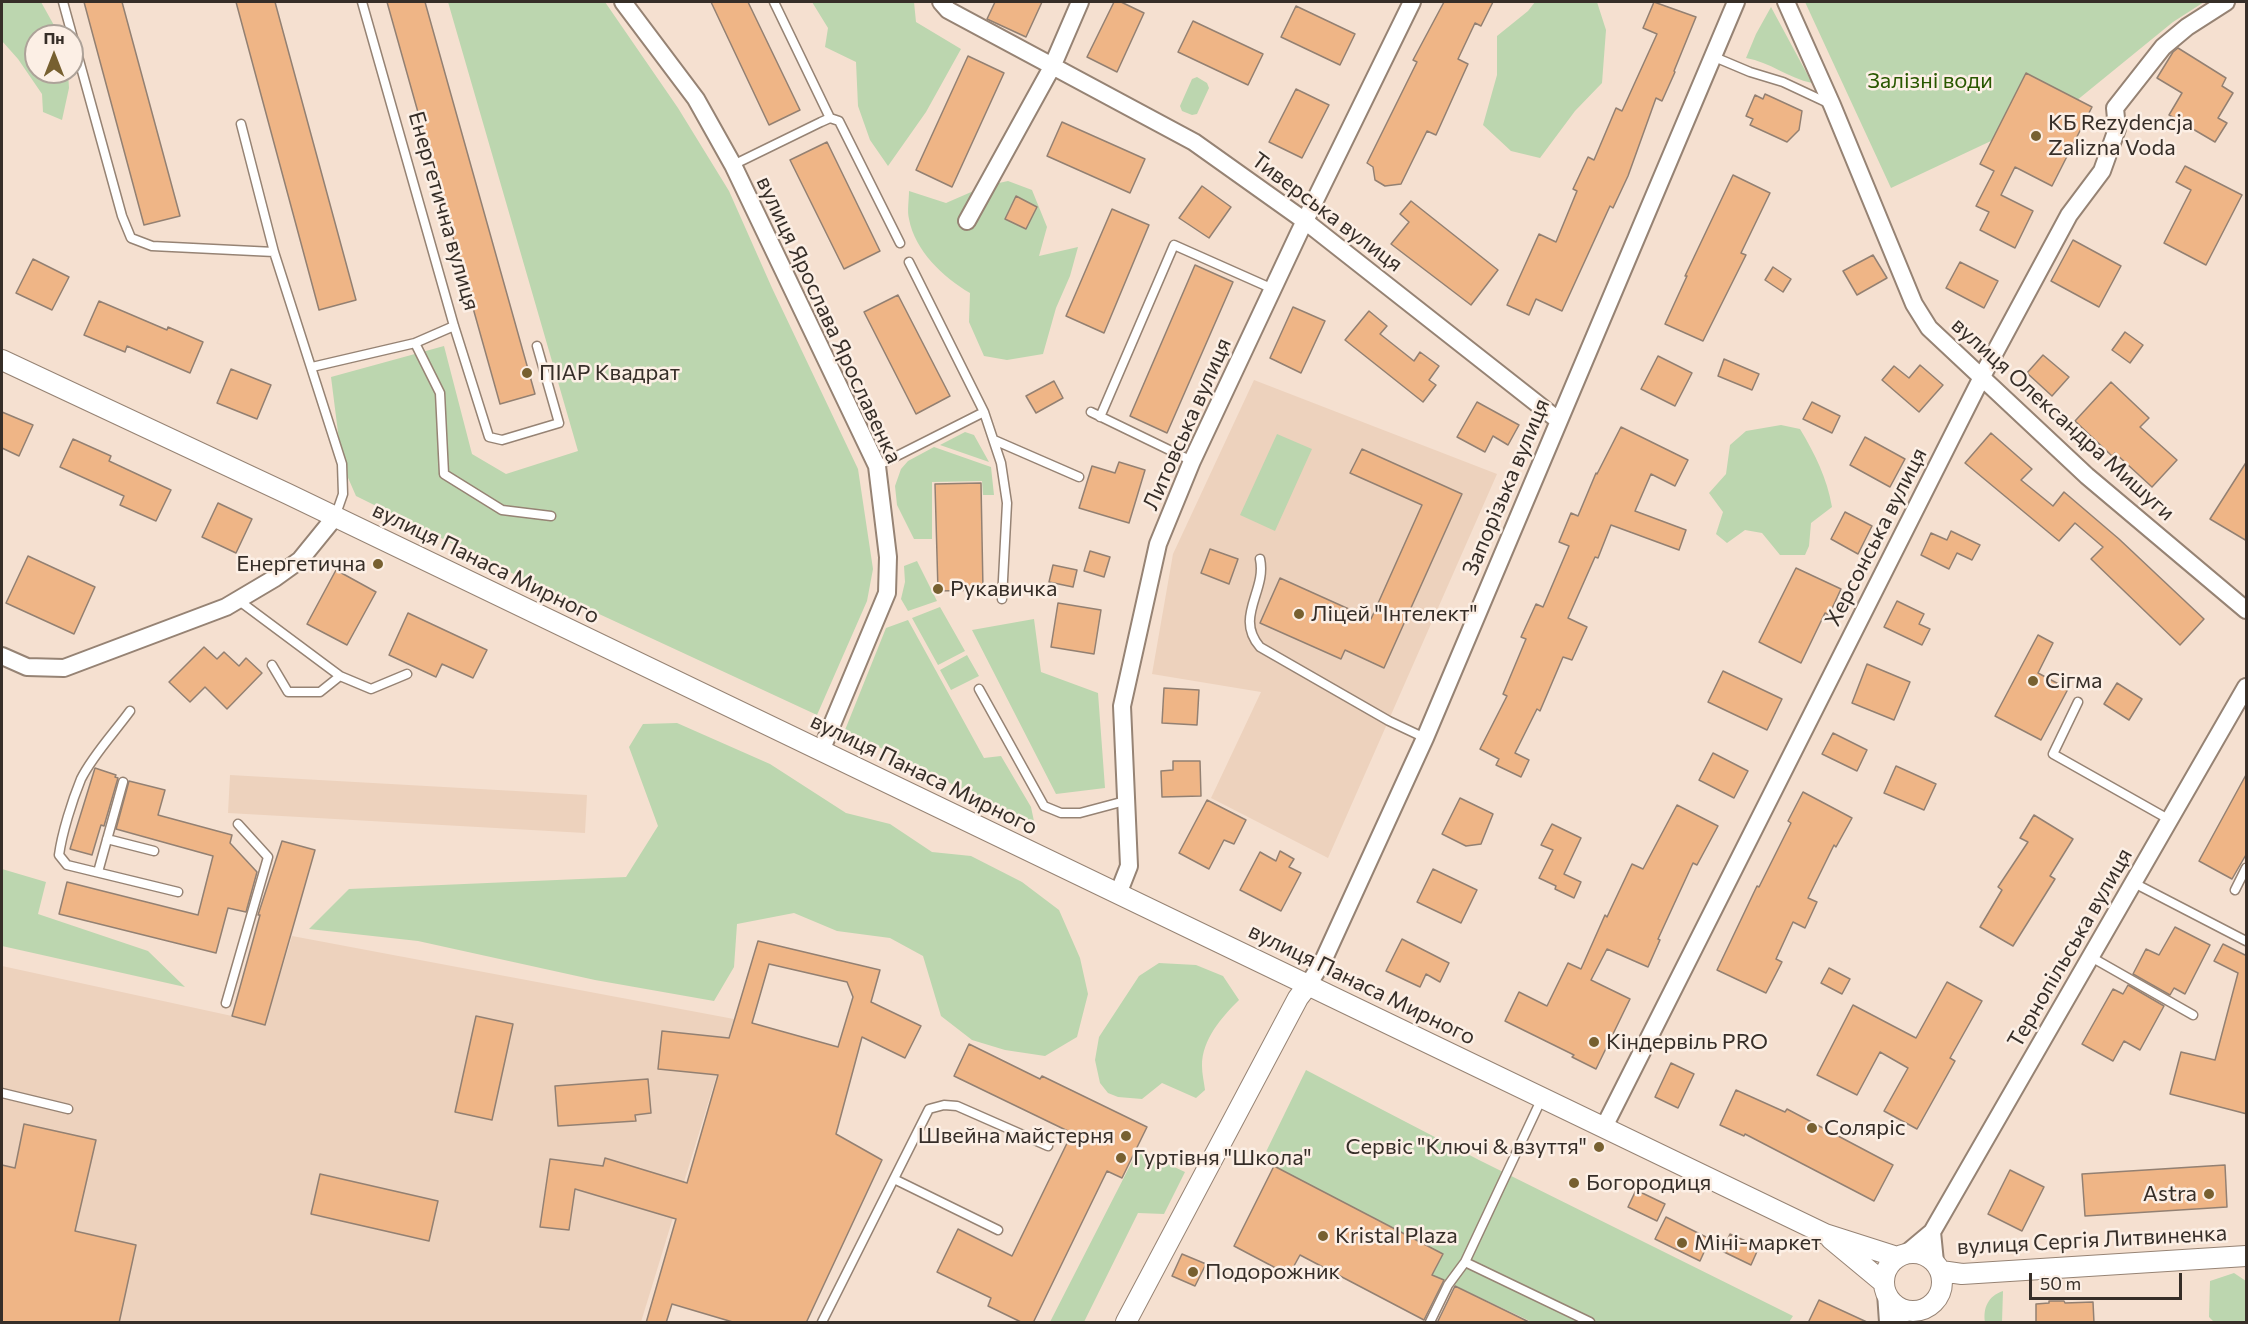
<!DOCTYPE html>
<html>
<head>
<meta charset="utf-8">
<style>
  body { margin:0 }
  #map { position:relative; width:2248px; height:1324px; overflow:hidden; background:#f5e0d0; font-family:Commissioner,sans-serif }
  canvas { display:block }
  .frame { position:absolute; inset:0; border:3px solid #362e28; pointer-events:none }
  .north { position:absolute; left:24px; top:24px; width:60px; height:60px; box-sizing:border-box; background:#fcefe5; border:2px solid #ada299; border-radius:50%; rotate:0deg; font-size:16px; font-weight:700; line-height:24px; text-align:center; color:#362e28 }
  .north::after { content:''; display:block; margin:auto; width:21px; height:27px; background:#776030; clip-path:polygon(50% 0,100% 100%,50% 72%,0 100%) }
  .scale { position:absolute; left:2029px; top:1273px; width:153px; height:27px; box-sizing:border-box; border:3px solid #362e28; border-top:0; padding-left:8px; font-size:18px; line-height:21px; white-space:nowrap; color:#362e28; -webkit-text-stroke:4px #fcefe5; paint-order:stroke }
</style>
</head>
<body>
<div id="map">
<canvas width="2248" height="1324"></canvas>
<div class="frame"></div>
<div class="north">Пн</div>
<div class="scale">50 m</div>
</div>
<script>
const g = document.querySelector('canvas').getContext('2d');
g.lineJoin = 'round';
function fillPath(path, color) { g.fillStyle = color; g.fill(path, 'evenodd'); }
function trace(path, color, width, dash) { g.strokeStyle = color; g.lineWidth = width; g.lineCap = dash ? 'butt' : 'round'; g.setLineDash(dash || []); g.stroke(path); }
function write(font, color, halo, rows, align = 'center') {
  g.font = font + ' Commissioner,sans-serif'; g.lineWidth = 5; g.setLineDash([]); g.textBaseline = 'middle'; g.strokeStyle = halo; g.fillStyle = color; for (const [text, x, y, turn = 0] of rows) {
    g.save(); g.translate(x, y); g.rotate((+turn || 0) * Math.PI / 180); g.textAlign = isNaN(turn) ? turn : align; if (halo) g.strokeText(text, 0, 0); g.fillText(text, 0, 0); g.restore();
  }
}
fillPath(new Path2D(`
  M1254,380L1497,474L1328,858L1211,798L1261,692L1152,674L1173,554Z
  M230,775L587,795L585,833L228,813Z
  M292,936L734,1019L641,1322H2V966L232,1016L265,1025Z`), '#edd2bd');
fillPath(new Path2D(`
  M2,2H41L60,36H36V72H68L69,88L62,120L43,112L42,94L18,59L2,41Z
  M448,2H605L678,108L729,191L772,288L858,469L873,569L867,601L817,715L530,582L356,496L342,464L331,377L444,346L472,454L506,474L578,451Z
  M812,2H914L916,22L961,49L926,112L888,166L870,140L858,106L856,62L825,47L828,28Z
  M1535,2H1597L1606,30L1602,83L1575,111L1540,158L1511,151L1483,125L1497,75V36L1528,11Z
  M1805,2H2204L2173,22L2076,101L1891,188Z
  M1771,7L1812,83C1788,78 1770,62 1746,58L1756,34Z
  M1197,77L1207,83L1209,88L1197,114L1192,115L1182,111L1180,106L1192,79Z
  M1008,181L1032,190L1047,227L1039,256L1078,247L1070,276L1056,308L1043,354L1007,360L984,356L969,322L970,293C943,277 915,251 909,219C907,211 909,200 909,191L946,203L985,186Z
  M1781,425L1800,429C1815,454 1827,478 1832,507L1811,523L1809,546L1805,555H1780L1762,533L1745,530L1727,543L1716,534L1723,512L1709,493L1726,474L1730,445L1746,431Z
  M965,432L974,435L989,462L940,445Z
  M1277,434L1312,449L1275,531L1240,515Z
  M934,447L991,467L994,495H983L982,481L932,482V539H914L897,505L895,486L901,469L908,461Z
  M917,561L937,601L908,611L901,599L905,582L904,566Z
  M940,607L965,651L938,665L912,618Z
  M1034,619L1041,672L1098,693L1105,788L1056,794L972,630Z
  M908,620L984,758L1001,756L1031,807L1035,826L845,730L886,628Z
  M967,655L979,676L951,690L940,670Z
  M677,723L770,764L846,813L890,824L932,852L971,856L1022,882L1059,910L1080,958L1088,994L1077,1037L1045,1056L1005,1050L972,1040L941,1016L923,956L890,938L837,931L794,913L737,924L734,967L714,1001L595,980L418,941L309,929L349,889L626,877L658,826L629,747L643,724Z
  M2,869L46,882L38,914L148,951L185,987L2,946Z
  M1159,963L1196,965L1223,976L1239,1000C1222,1017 1202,1039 1202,1066C1202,1074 1204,1082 1205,1090L1196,1098L1162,1083L1142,1099L1118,1097L1108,1093L1100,1083L1095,1060L1099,1037L1139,976Z
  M1306,1070L1479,1160L1793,1316L1789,1322H1532L1432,1275L1443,1254L1262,1160Z
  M1138,1150L1185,1172L1164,1214L1138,1213L1084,1322H1050Z
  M2234,1273L2246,1281V1322H2214L2209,1317L2210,1281Z
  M2003,1291L2002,1322H1985C1983,1308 1988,1296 2003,1291Z`), '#bcd6af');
const building = new Path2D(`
  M84,2H122L180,216L144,225Z
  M236,2H275L356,300L319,310Z
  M387,2H425L535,394L500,404Z
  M711,2H748L800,110L769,125Z
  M995,2H1042L1026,37L987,19Z
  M1114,2H1121L1144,13L1117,72L1087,57Z
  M1444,2H1493L1481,26L1475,23L1458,59L1468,64L1436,135L1427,131L1401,184L1385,186L1375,180L1373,167L1367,163L1417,62L1413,60Z
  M1654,2L1696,17L1674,71L1675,72L1662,101L1656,98L1628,176L1613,208L1610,206L1562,311L1536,299L1529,315L1507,305L1539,234L1556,242L1577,191L1573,189L1588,157L1594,160L1616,108L1622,111L1657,34L1643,28Z
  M1296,6L1355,34L1340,65L1281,37Z
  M1193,21L1263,54L1248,85L1178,52Z
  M2178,48L2226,78L2222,86L2233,93L2218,118L2227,123L2215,142L2169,115L2182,93L2157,78L2173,52Z
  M968,56L1004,73L952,187L916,170Z
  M2026,73L2092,107L2052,186L2015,167L2001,195L2033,211L2015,248L1980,230L1989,212L1976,206L1994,171L1980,164Z
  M1296,89L1329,105L1302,158L1269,142Z
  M1765,94L1802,111L1799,130L1787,142L1750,125L1753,119L1746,116L1755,95L1763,99Z
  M1062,122L1145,159L1130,193L1047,156Z
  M827,142L880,251L844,269L790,160Z
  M2185,166L2242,195L2206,265L2164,243L2191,190L2176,182Z
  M1733,175L1770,193L1741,253L1746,255L1703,341L1665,324L1687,276H1685Z
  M1202,186L1231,207L1209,238L1179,218Z
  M1016,196L1037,207L1026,229L1005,219Z
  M1411,201L1498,270L1471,305L1391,244L1409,222L1400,214Z
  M1112,209L1149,225L1104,333L1066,316Z
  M2073,240L2121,266L2099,307L2051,281Z
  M1873,255L1887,278L1857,295L1843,271Z
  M33,259L69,277L52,310L16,293Z
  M1960,262L1998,281L1984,308L1946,288Z
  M1195,265L1233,282L1167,433L1130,416Z
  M1773,267L1791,279L1783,292L1765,280Z
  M898,295L950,396L916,414L864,312Z
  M99,301L167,330L168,327L203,342L190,373L127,346L125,352L84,335Z
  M1293,307L1325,321L1301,373L1270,358Z
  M1369,311L1387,326L1380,334L1414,361L1420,352L1439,366L1429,380L1436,385L1423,402L1345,340Z
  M2125,332L2143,345L2130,363L2112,350Z
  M2043,355L2069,377L2052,396L2027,373Z
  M1658,356L1692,373L1675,406L1641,389Z
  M1724,359L1759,374L1752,390L1718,376Z
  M1920,365L1943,385L1919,412L1882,380L1894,366L1909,378Z
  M231,369L271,385L257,419L217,403Z
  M1054,381L1063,398L1036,413L1026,396Z
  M2111,382L2149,418L2140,427L2177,460L2152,487L2115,453L2112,456L2075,421Z
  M1477,402L1519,425L1508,445L1493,436L1485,452L1457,437Z
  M1812,402L1840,416L1832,433L1803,419Z
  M2,412L33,425L19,456L2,448Z
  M1621,427L1688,460L1675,486L1651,474L1635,511L1686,530L1679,550L1611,525L1598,558L1595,557L1568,618L1587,627L1572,660L1563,657L1540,711L1537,709L1515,753L1529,760L1521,777L1496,765L1499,759L1480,749L1507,696L1503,694L1526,639L1521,637L1536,604L1543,607L1569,546L1559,542L1571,513L1578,516L1596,473L1597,474Z
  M1991,433L2032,469L2021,480L2053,506L2064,492L2119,539L2204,619L2180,645L2091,559L2103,547L2075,523L2059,541L1965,463Z
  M1865,437L1905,459L1890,487L1850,465Z
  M73,439L111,456L109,461L171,490L156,521L120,505L124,496L60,467Z
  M1362,449L1462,494L1384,668L1345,650L1341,659L1260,623L1280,578L1371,619L1422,505L1350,473Z
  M2247,461V541L2210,519Z
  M1119,462L1145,470L1129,523L1079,508L1092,466L1115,473Z
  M981,483L983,590L938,591L935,484Z
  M218,503L252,519L236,553L202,537Z
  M1845,512L1872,526L1858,554L1831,539Z
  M1951,531L1980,545L1972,560L1957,553L1949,569L1921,555L1931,533L1947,540Z
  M1210,549L1238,559L1229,584L1201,573Z
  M1090,551L1110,557L1104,577L1084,571Z
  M28,556L95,587L74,634L6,603Z
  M1053,565L1077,570L1073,587L1049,582Z
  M1796,568L1841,589L1829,615L1825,613L1801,663L1759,642Z
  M336,570L376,592L347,645L307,624Z
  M1897,601L1924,614L1919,624L1930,629L1922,645L1884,627Z
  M1058,603L1101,610L1094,654L1051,647Z
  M408,613L487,650L473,678L442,664L436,677L389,655Z
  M2038,635L2053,643L2038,673L2068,689L2041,740L1995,716Z
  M204,647L217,659L224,652L239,666L246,658L262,673L227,709L205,687L190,702L169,682Z
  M1867,664L1910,682L1894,720L1852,703Z
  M1723,671L1782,699L1767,730L1708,702Z
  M2117,683L2142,699L2129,720L2104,704Z
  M1164,688L1199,690L1197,725L1162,723Z
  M1833,733L1867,750L1857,771L1822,754Z
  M1713,753L1748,771L1734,798L1699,780Z
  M1173,761H1200L1201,796L1162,797L1161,771L1173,770Z
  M1896,766L1936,784L1924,810L1884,793Z
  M95,768L116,775L115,777L118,778L104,826L101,825L92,855L70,849Z
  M2247,773V853L2232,879L2199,861Z
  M129,781L165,790L158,815L232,835L230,843L257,872L246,912L228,908L216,953L59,914L67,882L198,915L213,856L116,829Z
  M1803,792L1852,818L1836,847L1834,845L1808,898L1817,902L1805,928L1793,922L1776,959L1782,962L1766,993L1717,970L1757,886L1759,887L1791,823L1788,821Z
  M1460,798L1493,814L1481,844L1466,846L1442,834Z
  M1207,800L1246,820L1234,844L1224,840L1209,869L1179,853Z
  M1677,805L1718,826L1697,865L1693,863L1658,939L1660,940L1648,967L1607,949L1591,980L1630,999L1596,1069L1572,1057L1574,1055L1505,1021L1519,992L1547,1006L1568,963L1581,969L1605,915L1607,917L1632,864L1643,869Z
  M2034,815L2073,839L2050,876L2055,879L2013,946L1980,927L2002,890L1998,887L2028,842L2020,838Z
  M1552,824L1581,838L1564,874L1581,882L1574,898L1555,889L1556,886L1539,878L1553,850L1541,845Z
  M282,841L315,850L265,1025L232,1016L260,915H258Z
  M1280,851L1294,859L1289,867L1301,873L1281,911L1240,890L1260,852L1276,861Z
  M1433,869L1477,890L1461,923L1417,902Z
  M2175,927L2210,945L2185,994L2174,988L2170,995L2133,974L2146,949L2159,955Z
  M1402,939L1449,963L1440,982L1426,974L1420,987L1386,971Z
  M758,941L880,970L871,1002L921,1026L905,1058L862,1037L836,1134L882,1160L806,1323H736L672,1304L666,1323H646L676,1219L575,1189L569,1230L540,1227L550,1159L603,1166L605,1158L687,1183L718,1075L658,1069L662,1031L729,1038ZM769,964L847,982L853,997L838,1047L752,1023Z
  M2223,944L2247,956V1114L2170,1094L2181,1052L2215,1060L2238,973L2214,961Z
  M1829,968L1850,979L1842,994L1821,983Z
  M1947,982L1982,1001L1950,1058L1955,1061L1917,1129L1884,1111L1908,1068L1880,1052L1857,1095L1817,1075L1853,1005L1916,1038Z
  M2128,985L2164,1006L2140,1050L2124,1041L2113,1061L2082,1044L2113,989L2123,994Z
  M476,1016L513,1024L492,1120L455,1112Z
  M969,1044L1040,1079L1042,1076L1147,1127L1122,1178L1107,1171L1033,1323H1023L988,1306L991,1298L937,1272L958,1229L1012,1256L1072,1133L954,1076Z
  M1671,1063L1694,1074L1678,1108L1655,1097Z
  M648,1079L651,1113L635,1115L636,1121L558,1126L555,1086Z
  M1736,1090L1785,1112L1787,1109L1893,1165L1874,1201L1745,1134L1744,1136L1720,1125Z
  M24,1124L96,1140L75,1231L136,1245L119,1323H2V1165L15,1168Z
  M2225,1165L2227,1207L2085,1216L2082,1174Z
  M1274,1166L1443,1254L1432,1275L1444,1280L1424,1320L1300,1255L1289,1275L1234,1246Z
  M2010,1170L2044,1187L2022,1231L1988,1214Z
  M320,1174L438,1201L429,1241L311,1214Z
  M1636,1190L1665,1204L1657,1221L1628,1207Z
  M1666,1217L1710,1239L1700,1261L1655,1239Z
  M1730,1234L1759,1247L1751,1265L1722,1251Z
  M1182,1254L1206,1264L1195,1286L1172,1276Z
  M1455,1286L1531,1323H1437Z
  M1819,1300L1869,1323H1808Z
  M2049,1301H2064L2065,1303L2093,1302L2094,1323H2036V1304L2049,1303Z`);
fillPath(building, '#efb586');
trace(building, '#938072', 1.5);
const service = new Path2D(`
  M63,2L122,216L131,238L152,246L274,252
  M362,2L454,326L489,437L502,440L559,423L537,346
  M774,2L830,118
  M1712,56L1750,72L1783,82L1830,104
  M241,124L274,252L342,464L343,494L335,517
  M733,165L821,122L830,118L839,121L900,243
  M415,343L440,393L444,474L502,510L551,516
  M312,367L415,343L454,326
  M984,412L1001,463L1007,503L1002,599
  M1091,412L1192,461
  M1100,417L1174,245L1273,289
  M994,440L1079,477
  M877,466L984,412L909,262
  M1260,559C1267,591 1234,617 1260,647L1389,721L1425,738
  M238,600L340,676L371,689L407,674
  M272,665L288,692H320L340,676
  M979,689L1044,806L1061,813H1080L1125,801
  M2078,702L2053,754L2170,820
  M130,711C114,733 93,755 81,779C72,801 62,833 59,855L67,865L178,892
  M107,839L154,851
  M98,872L123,782
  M2134,883L2246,941
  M2235,890L2246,868
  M2091,957L2193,1015
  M226,1003L268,857L238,824
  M2,1093L68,1109
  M894,1179L998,1230
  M1465,1262L1590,1322
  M822,1322L929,1109L944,1105L957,1106L1048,1146
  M1430,1322L1448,1285L1465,1262L1542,1098`);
const minor = new Path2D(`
  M623,2L696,99L733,165L877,466L888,557L887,593L821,751
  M941,2L948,10L1194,142L1305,221L1558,420
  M1786,2L1832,105L1914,304L1929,328L2087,476L2246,610
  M967,221L1052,67L1080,2
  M2,656L27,667L64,668L226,607L275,578L300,560L335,517
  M1118,894L1129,866L1122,706L1158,544L1192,461L1299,233L1412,2
  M1308,985L1323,961L1425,738L1736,2
  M1604,1127L1986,369L2069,215L2102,171L2117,129L2115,108L2163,47L2187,27L2226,2
  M1932,1232L1935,1262
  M1907,1253L1932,1232L2246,687
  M1886,1293L1888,1322
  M1889,1321L1910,1311`);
const tertiary = new Path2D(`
  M2,360L288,494L1825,1234L1897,1257
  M1831,1239L1884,1283
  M1884 1282a29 29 0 1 1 58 0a29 29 0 1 1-58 0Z
  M1941,1271L1962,1274L2246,1256
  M1126,1322L1298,998L1308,985`);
trace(service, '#968374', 11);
trace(minor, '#968374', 20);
trace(tertiary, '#968374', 22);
trace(service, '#fff', 8);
trace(minor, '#fff', 16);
trace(tertiary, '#fff', 20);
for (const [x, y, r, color] of [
  [2036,136,6,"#776030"],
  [527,373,6,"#776030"],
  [378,564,6,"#776030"],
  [938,589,6,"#776030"],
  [1299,614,6,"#776030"],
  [2033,681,6,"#776030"],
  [1594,1042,6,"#776030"],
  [1812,1128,6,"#776030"],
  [1126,1136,6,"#776030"],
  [1599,1147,6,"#776030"],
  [1121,1158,6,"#776030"],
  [1574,1183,6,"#776030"],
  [2209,1194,6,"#776030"],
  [1323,1236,6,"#776030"],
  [1682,1243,6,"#776030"],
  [1193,1272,6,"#776030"]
]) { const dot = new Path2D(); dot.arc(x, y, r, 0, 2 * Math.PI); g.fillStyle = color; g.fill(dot); trace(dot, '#fcefe5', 2); }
write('22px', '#295800', '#fcefe5', [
  ["Залізні води",1930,81]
]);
write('22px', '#362e28', '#fcefe5', [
  ["КБ Rezydencja",2048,123],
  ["Zalizna Voda",2048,148],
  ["ПІАР Квадрат",539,373],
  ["Енергетична",366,564,"right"],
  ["Рукавичка",950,589],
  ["Ліцей \"Інтелект\"",1311,614],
  ["Сігма",2045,681],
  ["Кіндервіль PRO",1606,1042],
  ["Соляріс",1824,1128],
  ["Швейна майстерня",1114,1136,"right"],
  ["Сервіс \"Ключі & взуття\"",1587,1147,"right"],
  ["Гуртівня \"Школа\"",1133,1158],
  ["Богородиця",1586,1183],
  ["Astra",2197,1194,"right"],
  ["Kristal Plaza",1335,1236],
  ["Міні-маркет",1694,1243],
  ["Подорожник",1205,1272]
], 'left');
write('22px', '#362e28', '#fcefe5', [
  ["Енергетична вулиця",444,211,74],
  ["Тиверська вулиця",1327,212,37],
  ["вулиця Ярослава Ярославенка",829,320,65],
  ["вулиця Олександра Мишуги",2063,419,42],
  ["Литовська вулиця",1187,424,-66],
  ["Запорізька вулиця",1506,487,-67],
  ["Херсонська вулиця",1876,537,-63],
  ["вулиця Панаса Мирного",486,563,26],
  ["вулиця Панаса Мирного",924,774,26],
  ["Тернопільська вулиця",2070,948,-60],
  ["вулиця Панаса Мирного",1362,984,26],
  ["вулиця Сергія Литвиненка",2092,1240,-3]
]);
</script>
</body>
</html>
